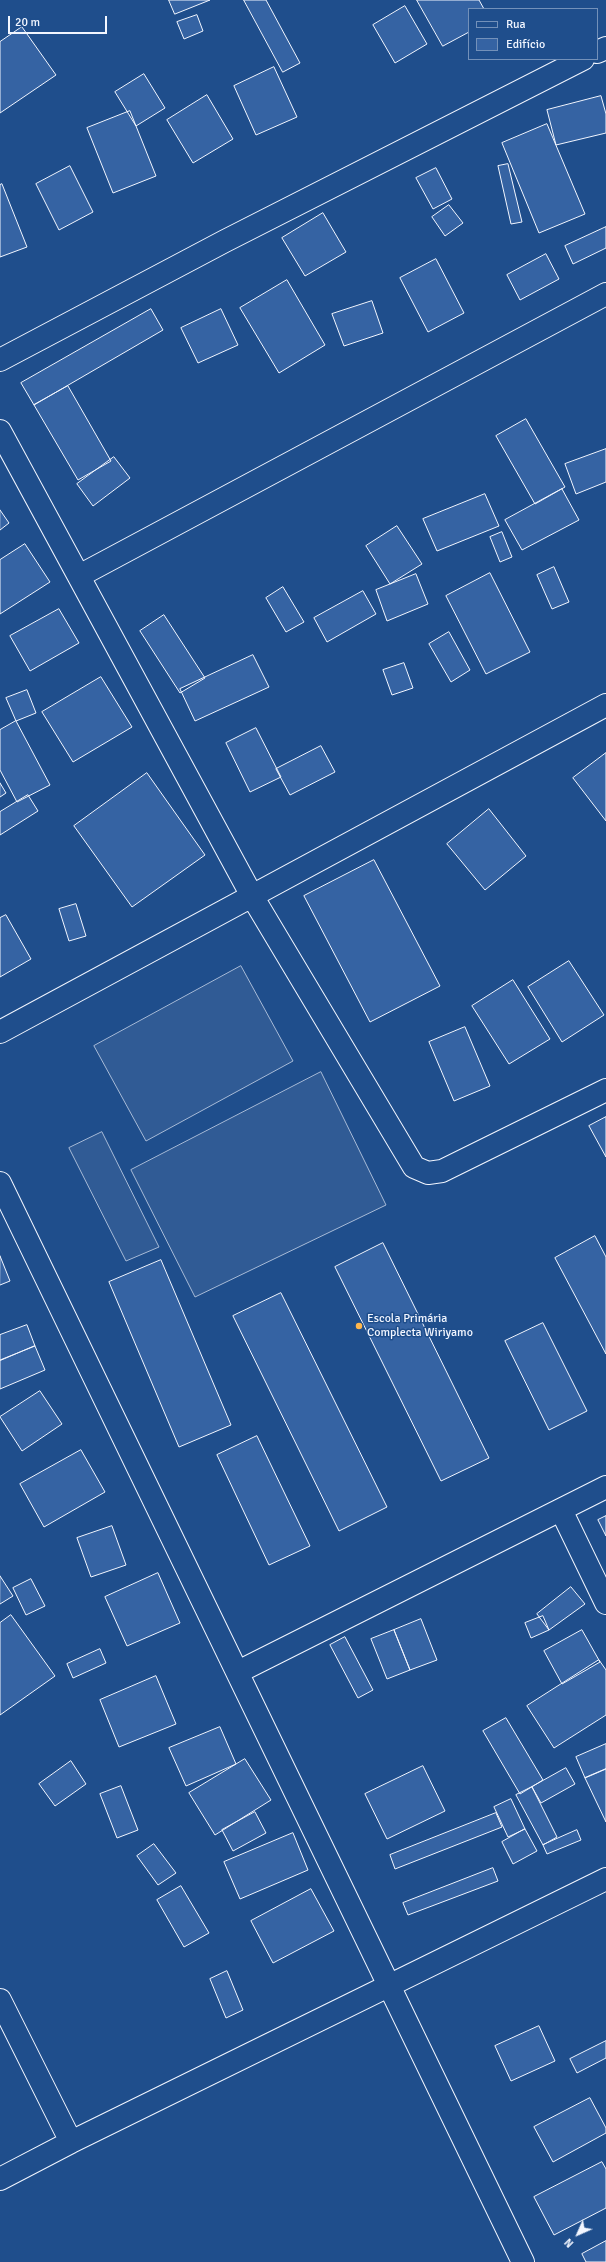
<!DOCTYPE html>
<html>
<head>
<meta charset="utf-8">
<style>
  body { margin:0 }
  #map { position:relative; width:606px; height:2262px; overflow:hidden; background:#1f4e8c; font-family:Signika,sans-serif }
  canvas { display:block }
  .legend { position:absolute; left:468px; top:8px; width:130px; height:52px; box-sizing:border-box; background:#1f4e8c; border:1px solid #7391ba; margin:0; padding:5px 7px; list-style:none; font-size:12px; color:#f2f6ff }
  .legend li { display:flex; align-items:center; gap:8px; height:20px }
  .legend b { width:20px; border:1px solid #7391ba }
  .north { position:absolute; left:558px; top:2214px; width:40px; height:40px; -webkit-text-stroke:3px #1f4e8c; paint-order:stroke; rotate:225deg; font-size:11px; font-weight:700; line-height:16px; text-align:center; color:#f2f6ff }
  .north::after { content:''; display:block; margin:auto; width:14px; height:18px; background:#f2f6ff; clip-path:polygon(50% 0,100% 100%,50% 72%,0 100%) }
  .scale { position:absolute; left:8px; top:16px; width:99px; height:18px; box-sizing:border-box; border:2px solid #f2f6ff; border-top:0; padding-left:5px; font-size:12px; line-height:14px; white-space:nowrap; color:#f2f6ff; -webkit-text-stroke:3px #1f4e8c; paint-order:stroke }
</style>
</head>
<body>
<div id="map">
<canvas width="606" height="2262"></canvas>
<ul class="legend">
<li><b style="height:5px;background:#1f4e8c"></b>Rua</li>
<li><b style="height:11px;background:#3563a3"></b>Edifício</li>
</ul>
<div class="north">N</div>
<div class="scale">20 m</div>
</div>
<script>
const g = document.querySelector('canvas').getContext('2d');
g.lineJoin = 'round';
function fillPath(path, color) { g.fillStyle = color; g.fill(path, 'evenodd'); }
function trace(path, color, width, dash) { g.strokeStyle = color; g.lineWidth = width; g.lineCap = dash ? 'butt' : 'round'; g.setLineDash(dash || []); g.stroke(path); }
function write(font, color, halo, rows, align = 'center') {
  g.font = font + ' Signika,sans-serif'; g.lineWidth = 3; g.setLineDash([]); g.textBaseline = 'middle'; g.strokeStyle = halo; g.fillStyle = color; for (const [text, x, y, turn = 0] of rows) {
    g.save(); g.translate(x, y); g.rotate((+turn || 0) * Math.PI / 180); g.textAlign = isNaN(turn) ? turn : align; if (halo) g.strokeText(text, 0, 0); g.fillText(text, 0, 0); g.restore();
  }
}
const built = new Path2D(`
  M241,966L293,1061L146,1141L94,1046Z
  M321,1072L386,1205L195,1297L131,1170Z
  M102,1132L159,1247L126,1261L69,1148Z`);
fillPath(built, '#305b95');
trace(built, '#a8bbd7', 1);
const building = new Path2D(`
  M169,0H210L175,14Z
  M244,0H266L300,63L283,72Z
  M417,0H479L484,9H469V32L443,46Z
  M405,6L427,44L395,63L373,25Z
  M197,15L203,31L184,39L177,22Z
  M22,27L56,75L0,113V42Z
  M274,67L297,117L256,135L234,86Z
  M144,74L165,108L136,126L115,92Z
  M207,95L233,139L193,163L167,120Z
  M601,96L606,114V133L556,145L547,110Z
  M130,111L156,176L113,193L87,128Z
  M547,124L585,214L539,233L502,143Z
  M508,164L522,222L511,224L498,166Z
  M70,166L93,212L59,230L36,184Z
  M436,168L452,199L433,209L416,178Z
  M2,184L27,247L0,257V185Z
  M449,205L463,223L445,236L432,217Z
  M323,213L346,252L305,276L282,238Z
  M606,227V248L573,264L565,246Z
  M546,254L559,279L520,300L507,275Z
  M436,259L464,313L428,332L400,278Z
  M287,280L325,345L279,373L240,308Z
  M372,301L383,333L344,346L332,314Z
  M151,309L163,330L34,405L21,383Z
  M221,309L238,345L198,363L181,328Z
  M68,386L111,461L78,480L34,405Z
  M526,419L565,487L535,504L496,436Z
  M606,449V482L576,494L565,464Z
  M114,457L130,478L93,506L77,484Z
  M562,489L579,520L522,550L505,520Z
  M485,494L499,526L437,551L423,519Z
  M0,510L9,523L0,530Z
  M397,526L422,564L390,584L366,546Z
  M502,532L512,557L500,562L490,537Z
  M25,544L50,582L0,614V560Z
  M554,567L569,602L552,609L537,575Z
  M490,573L530,652L486,674L446,596Z
  M416,574L428,604L387,621L376,590Z
  M283,587L304,622L286,632L266,598Z
  M363,591L376,614L327,642L314,618Z
  M59,609L79,643L30,671L10,636Z
  M164,615L205,678L180,693L140,631Z
  M449,632L470,670L451,682L429,644Z
  M253,655L269,687L195,721L180,689Z
  M404,663L413,688L392,695L383,670Z
  M101,677L132,727L73,762L42,712Z
  M27,690L36,713L16,721L6,698Z
  M16,721L50,785L17,802L0,770V730Z
  M256,728L281,777L250,792L226,743Z
  M321,746L335,772L290,795L276,769Z
  M606,753V821L573,778Z
  M147,773L205,855L132,907L74,826Z
  M0,783L6,793L0,797Z
  M28,795L38,811L0,835V812Z
  M489,809L526,856L485,890L447,844Z
  M374,860L440,986L370,1022L304,896Z
  M76,904L86,936L69,941L59,909Z
  M6,915L31,959L0,977V918Z
  M569,961L604,1015L562,1042L528,987Z
  M513,980L550,1039L509,1064L472,1006Z
  M465,1027L490,1086L454,1101L429,1042Z
  M606,1117V1157L589,1126Z
  M595,1236L606,1257V1354L555,1258Z
  M383,1243L489,1458L441,1481L335,1267Z
  M0,1256L10,1281L0,1285Z
  M161,1260L231,1425L179,1447L109,1282Z
  M281,1293L387,1507L339,1531L233,1316Z
  M543,1323L587,1411L549,1430L505,1341Z
  M27,1325L35,1346L0,1360V1335Z
  M35,1346L45,1370L0,1389V1361Z
  M40,1391L62,1424L22,1451L0,1417Z
  M257,1436L310,1546L269,1565L217,1455Z
  M81,1450L105,1492L44,1527L20,1484Z
  M606,1516V1536L598,1520Z
  M112,1526L126,1565L91,1577L77,1538Z
  M158,1573L180,1623L127,1646L105,1597Z
  M0,1576L13,1596L0,1604Z
  M31,1579L45,1606L26,1615L13,1588Z
  M571,1587L585,1604L549,1630L537,1614Z
  M11,1615L55,1676L0,1715V1623Z
  M543,1616L549,1630L531,1638L525,1623Z
  M421,1619L437,1660L410,1670L394,1630Z
  M394,1630L410,1670L387,1679L371,1639Z
  M582,1630L600,1662L562,1684L544,1651Z
  M345,1637L373,1690L358,1698L330,1645Z
  M100,1649L106,1663L73,1678L67,1664Z
  M599,1660L606,1670V1715L554,1748L527,1706Z
  M156,1676L176,1724L119,1747L100,1700Z
  M506,1718L543,1780L520,1794L483,1731Z
  M220,1727L236,1764L186,1786L169,1748Z
  M606,1744V1769L585,1778L576,1757Z
  M245,1759L271,1800L215,1835L189,1793Z
  M71,1761L86,1784L55,1806L39,1784Z
  M423,1766L445,1811L387,1839L365,1794Z
  M566,1768L575,1784L541,1803L532,1787Z
  M606,1769V1822L585,1778Z
  M121,1786L138,1830L117,1838L100,1794Z
  M532,1787L557,1837L543,1845L516,1795Z
  M511,1799L525,1829L508,1837L494,1807Z
  M255,1812L266,1833L233,1851L222,1830Z
  M496,1813L502,1827L395,1869L390,1855Z
  M525,1829L537,1851L513,1864L502,1842Z
  M577,1830L581,1840L547,1854L543,1845Z
  M293,1833L308,1870L240,1899L224,1862Z
  M154,1844L176,1873L158,1885L137,1856Z
  M493,1868L498,1881L408,1915L403,1903Z
  M181,1886L209,1933L184,1947L157,1900Z
  M311,1889L334,1931L273,1963L251,1921Z
  M227,1971L243,2010L226,2018L210,1979Z
  M539,2026L555,2061L511,2081L495,2046Z
  M606,2041V2058L577,2073L570,2059Z
  M590,2098L606,2128V2133L553,2162L534,2127Z
  M602,2162L606,2169V2208L554,2235L534,2197Z
  M606,2241V2262H586L582,2254Z`);
fillPath(building, '#3563a3');
trace(building, '#f2f6ff', 1);
const minor = new Path2D(`
  M597,52L606,48
  M0,360L225,241L583,59
  M0,431L252,896L414,1167L428,1173L442,1171L606,1090
  M79,576L606,294
  M0,1032L606,705
  M0,1183L523,2262
  M561,1510L606,1603
  M238,1672L606,1487
  M0,2000L71,2142
  M0,2179L71,2142L606,1879`);
trace(minor, '#f2f6ff', 24);
trace(minor, '#1f4e8c', 22);
for (const [x, y, r, color] of [
  [359,1326,4,"#ffb74d"]
]) { const dot = new Path2D(); dot.arc(x, y, r, 0, 2 * Math.PI); g.fillStyle = color; g.fill(dot); trace(dot, '#1f4e8c', 1.5); }
write('12px', '#f2f6ff', '#1f4e8c', [
  ["Escola Primária",367,1319],
  ["Complecta Wiriyamo",367,1333]
], 'left');
</script>
</body>
</html>
